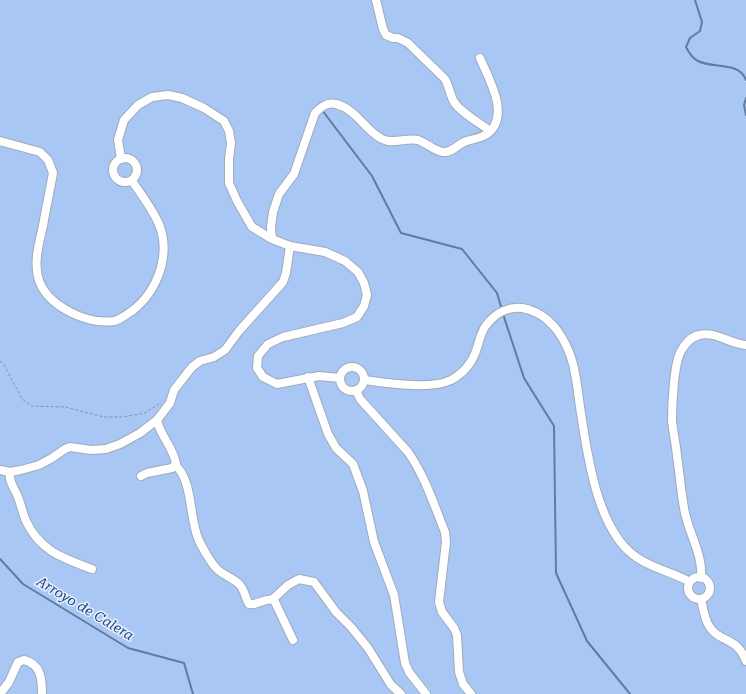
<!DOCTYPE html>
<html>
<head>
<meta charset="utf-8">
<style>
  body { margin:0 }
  canvas { display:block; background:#e8f1ff }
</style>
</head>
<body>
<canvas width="746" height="694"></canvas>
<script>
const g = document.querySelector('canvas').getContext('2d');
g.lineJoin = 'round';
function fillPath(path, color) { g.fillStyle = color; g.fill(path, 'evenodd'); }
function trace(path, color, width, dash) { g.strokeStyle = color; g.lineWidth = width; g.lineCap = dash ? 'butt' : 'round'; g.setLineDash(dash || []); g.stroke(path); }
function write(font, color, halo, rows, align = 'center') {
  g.font = font + ' "Roboto Serif",serif'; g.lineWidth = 3; g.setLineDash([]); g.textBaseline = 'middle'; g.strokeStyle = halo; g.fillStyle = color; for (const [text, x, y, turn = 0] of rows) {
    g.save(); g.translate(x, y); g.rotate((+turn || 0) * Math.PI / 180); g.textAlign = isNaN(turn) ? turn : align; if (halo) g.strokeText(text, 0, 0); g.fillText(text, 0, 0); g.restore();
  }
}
fillPath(new Path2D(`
  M0,0H746V694H0Z`), '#a9c7f5');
trace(new Path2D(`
  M695,0L702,22L700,31L690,38L686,47C689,53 692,58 698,61C713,69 739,61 746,80
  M746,98L744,105L746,115
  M322,110L372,176L401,233L462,249L497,293L502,310
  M503,314L524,378L554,426L556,573L587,641L630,694
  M0,559L23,584L128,648L184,663L193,694`), '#637a9c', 2);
const minor = new Path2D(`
  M376,0L383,29L386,35L393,38H398L408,43L445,79C449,86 450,95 454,102C461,113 480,123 490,131
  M0,141L40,152L48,160L53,173C50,190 46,208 43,226C39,243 34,260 38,277C45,305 86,325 114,321C120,320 127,314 132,311C158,291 172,253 158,222C151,207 141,194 132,181
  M113 170a12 12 0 1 1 24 0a12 12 0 1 1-24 0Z
  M121,159L118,140L124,120L138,105L152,97L168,95L182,98L204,108L224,121L229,131L231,143L229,159V183L237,201L252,227L272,239L290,246L325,252L345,261L358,272L364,283L367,295L364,306L357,317L343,323L283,337L268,344L258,356L257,368L263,377L277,384L319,376L340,378
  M272,239L271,227L273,212L279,194L294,174L315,113C321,107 327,102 336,104C356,109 365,130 382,139C394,145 406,137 418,140C427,143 434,151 443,152C453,153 458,143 467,141C474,139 481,138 487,134C511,117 489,79 480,58
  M340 379a12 12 0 1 1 24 0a12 12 0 1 1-24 0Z
  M308,377L328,434L336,448L353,464L363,491L374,542L394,595L405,663L409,672L426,694
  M364,380C387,383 431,390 451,380C464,373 473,361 477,348C480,339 481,330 488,323C496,313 509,306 522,308C538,311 547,318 557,330C575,355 576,378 580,407C587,452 596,529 636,557C653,569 673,572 690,582
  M356,390L360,399L408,452C425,476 434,505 445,532L446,542L439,602L442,612L454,628L457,635L459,672L463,684L471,694
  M175,465C193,480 189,517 198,538C201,546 211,563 217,569C224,576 234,578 240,585C245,591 245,598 249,604C258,606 265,597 274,600L293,640
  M0,470L10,472L21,470L39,465L52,458L65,449L70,447L91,450L106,449L120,444L140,433L157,420L170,403L174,390L192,367L200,361L214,357L225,350L239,331L283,282L286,273L290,246
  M10,472C8,481 15,489 18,497C21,505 23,514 26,521C40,551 63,558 92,569
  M141,476L147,473L172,468L176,464C174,448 160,436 157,420
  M688 588a11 11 0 1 1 22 0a11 11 0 1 1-22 0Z
  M701,578C703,555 690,536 685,513C681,494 680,475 677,456C676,444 673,432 672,420C672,404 674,366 680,353C684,345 691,337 699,335C717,331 729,344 746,345
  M273,599L288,585L299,579L314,582L336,612L351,627L368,648L391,685L401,694
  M701,599C703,607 704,618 709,626C719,643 737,636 746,661
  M0,694L9,682L18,662L24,660C41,664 42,679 42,694`);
trace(minor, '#a0aab9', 10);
trace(new Path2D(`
  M0,361L4,365L22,399L32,406L65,407L104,417H123L145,413L160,403`), '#89909a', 1, [3, 2]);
trace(minor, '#fff', 8);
write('italic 14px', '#1d427c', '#e8f1ff', [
  ["Arroyo de Calera",85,609,31]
]);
</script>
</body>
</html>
